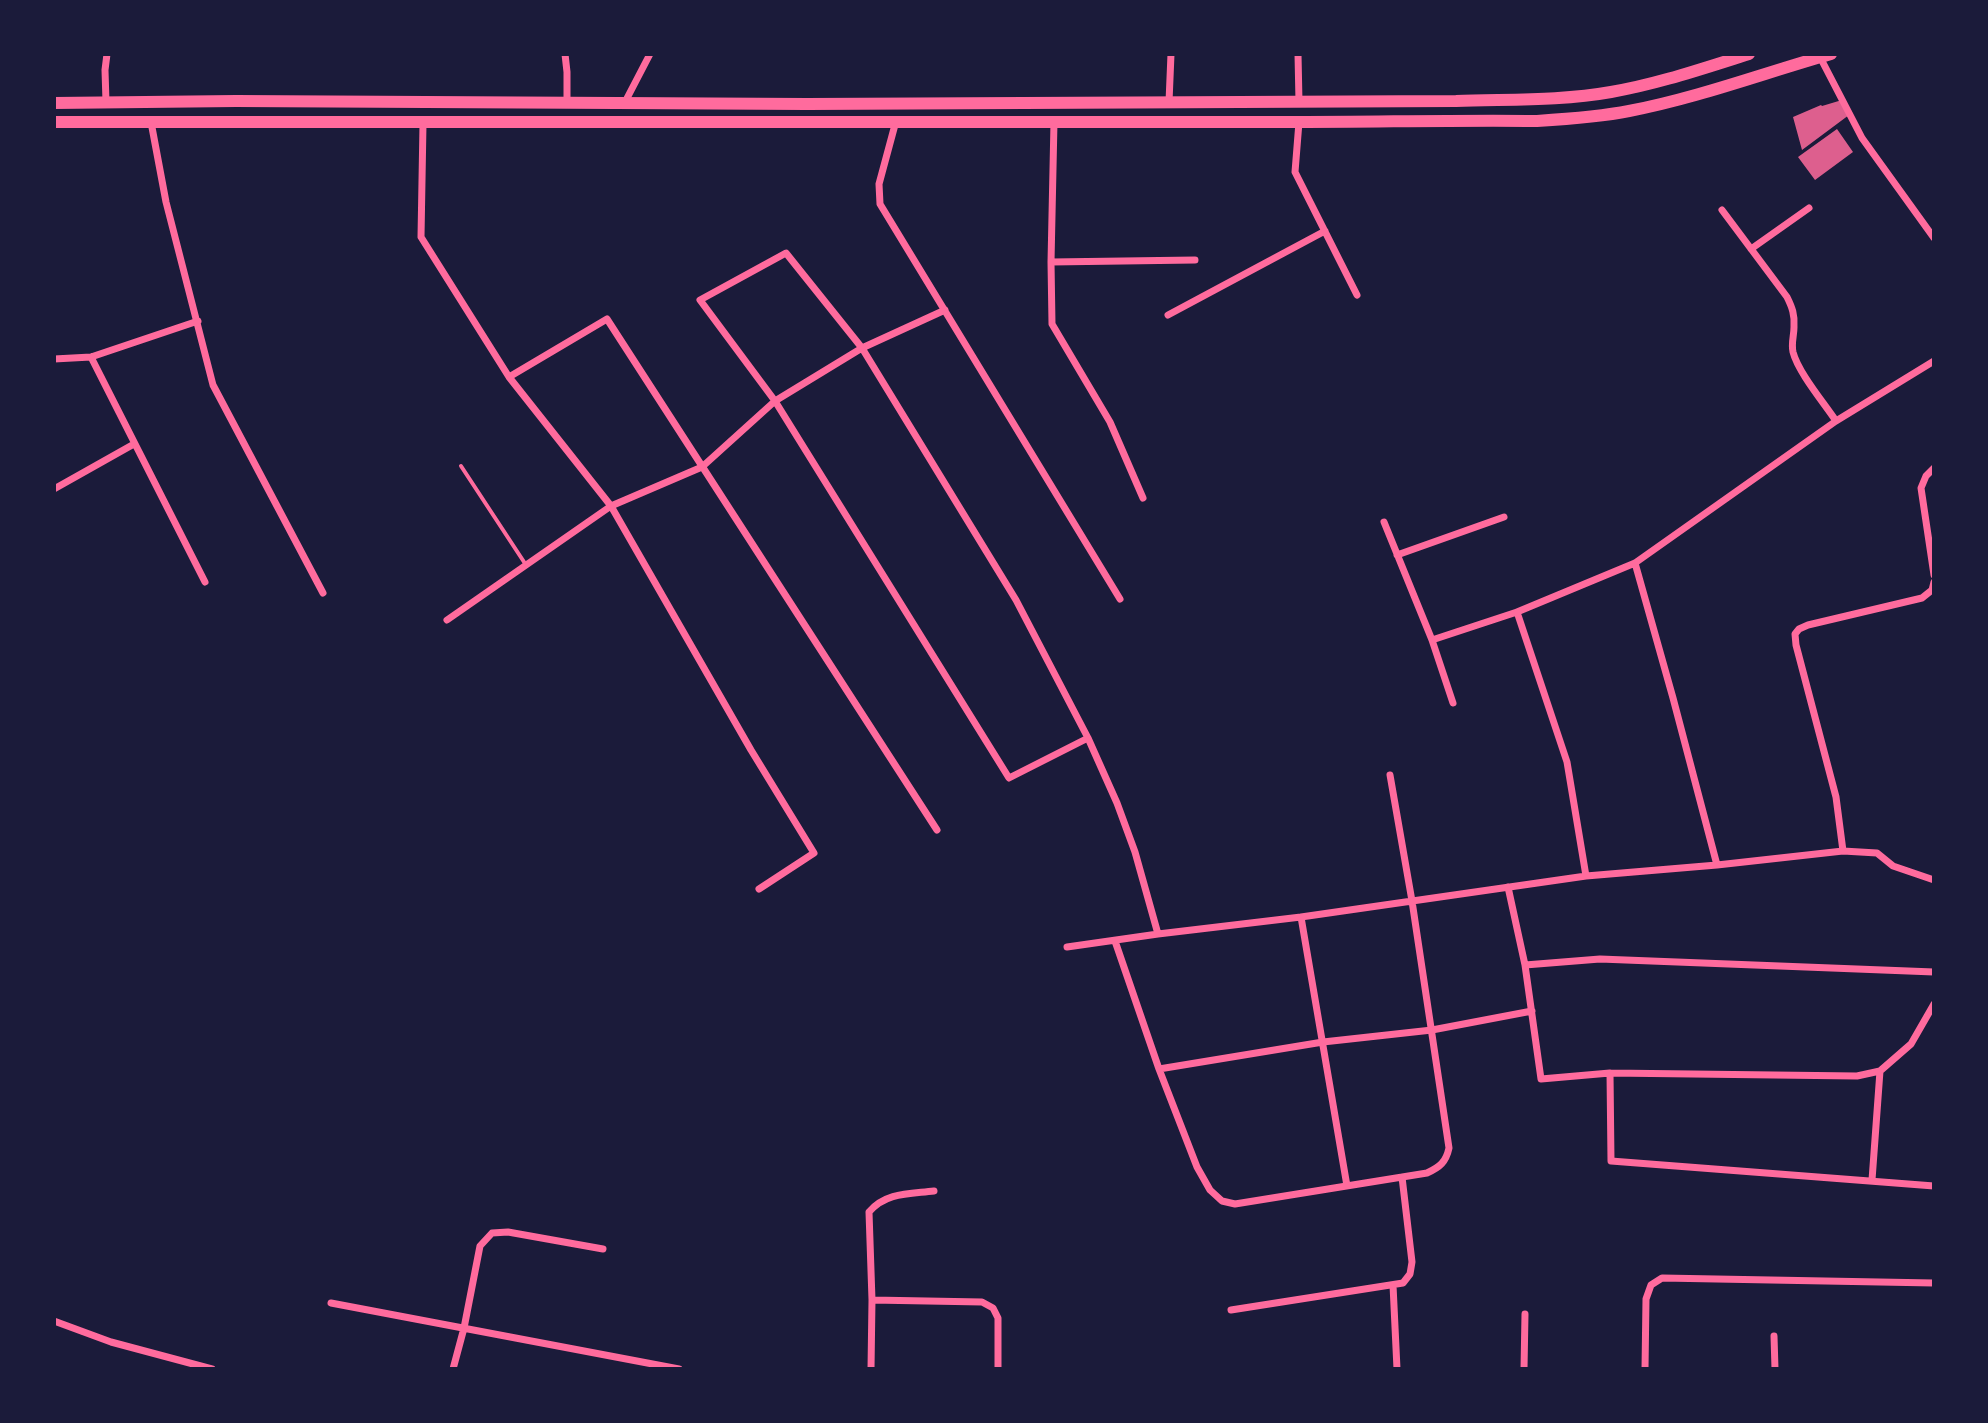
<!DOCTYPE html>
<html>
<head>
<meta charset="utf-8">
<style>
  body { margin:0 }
  #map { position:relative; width:1988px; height:1423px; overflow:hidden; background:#1b1b3a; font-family:"Fira Sans",sans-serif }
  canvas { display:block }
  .frame { position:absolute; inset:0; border:56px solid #1b1b3a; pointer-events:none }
</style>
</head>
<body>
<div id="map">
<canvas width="1988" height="1423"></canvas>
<div class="frame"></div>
</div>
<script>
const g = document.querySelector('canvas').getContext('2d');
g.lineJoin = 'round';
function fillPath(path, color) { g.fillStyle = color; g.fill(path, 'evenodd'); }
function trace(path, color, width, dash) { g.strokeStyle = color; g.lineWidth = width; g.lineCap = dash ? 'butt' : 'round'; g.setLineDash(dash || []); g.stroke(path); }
fillPath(new Path2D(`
  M1842,100L1849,115L1802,150L1793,117L1821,105L1822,106Z
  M1837,129L1853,152L1815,180L1798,157Z`), '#dd5f8e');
trace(new Path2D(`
  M461,466L526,565`), '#ff6b9d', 4);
trace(new Path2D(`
  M565,54L567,72V103
  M1298,54L1299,102
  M1820,57L1862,138L1934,238
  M106,102L105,70L107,54
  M1169,102L1171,54
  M624,104L650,54
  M896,121L879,184L880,204L1120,599
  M151,122L166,202L213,385L323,593
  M1054,122L1051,262L1195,260
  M1299,122L1295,172L1357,295
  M423,124L421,237L509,377L611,506L751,750L814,853L759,889
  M1722,210L1787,297C1792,307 1795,315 1794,327C1794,336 1791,343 1793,352C1798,372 1824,403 1836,421
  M1751,249L1809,208
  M1051,262L1052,324L1110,422L1143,498
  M1168,315L1325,231
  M91,357L205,582
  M54,359L91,357L198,321
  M1934,361L1836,421L1635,563L1517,612L1567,762L1586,876L1717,865L1843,851L1877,853L1893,866L1934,880
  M509,377L607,319L937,830
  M1934,468L1926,476L1921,488L1934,575
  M54,489L134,444
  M1384,522L1432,640L1453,703
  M1397,555L1504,517
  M1635,563L1673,698L1717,865
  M447,620L611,506L702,467L775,401L862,348L945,310
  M1432,640L1517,612
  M1088,738L1009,778L775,401L700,300L786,253L862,348L1016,600L1088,738L1117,803L1135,852L1158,934L1301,917L1586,876
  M1843,851L1836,797L1796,645L1795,634L1799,629L1808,625L1922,598L1932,590L1934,582
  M1508,887L1525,965
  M1301,917L1347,1186
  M1115,941L1159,1069L1197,1167L1210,1190L1222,1201L1235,1204L1427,1173C1440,1167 1446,1162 1449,1148L1412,901L1390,775
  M1067,947L1158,934
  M1934,1004L1911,1044L1880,1071L1857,1076L1610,1073L1611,1161L1934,1186
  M1159,1069L1323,1042L1432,1030L1532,1011
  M1610,1073L1541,1079L1525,965L1600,959L1934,972
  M1872,1180L1880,1071
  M1393,1285L1397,1369
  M872,1300L982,1302L993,1308L998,1318V1369
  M331,1303L679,1369
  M1231,1310L1403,1283L1410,1274L1412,1262L1402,1177
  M54,1321L111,1342L212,1369
  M1774,1336L1775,1369
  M453,1369L464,1328L480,1246L492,1233L508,1232L603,1249
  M871,1369L872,1300L869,1212C886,1192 910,1194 934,1191
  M1524,1369L1525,1314
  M1645,1369L1646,1299L1651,1285L1662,1278L1934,1283`), '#ff6b9d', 7);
trace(new Path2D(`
  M54,103L236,101L807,104L1456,101C1508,99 1561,101 1611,92C1658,84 1704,68 1749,54
  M54,122C469,124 884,121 1298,122C1378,122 1457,120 1537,121C1568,119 1599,117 1629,111C1697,98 1764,73 1831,54`), '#ff6b9d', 12);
</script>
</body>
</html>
